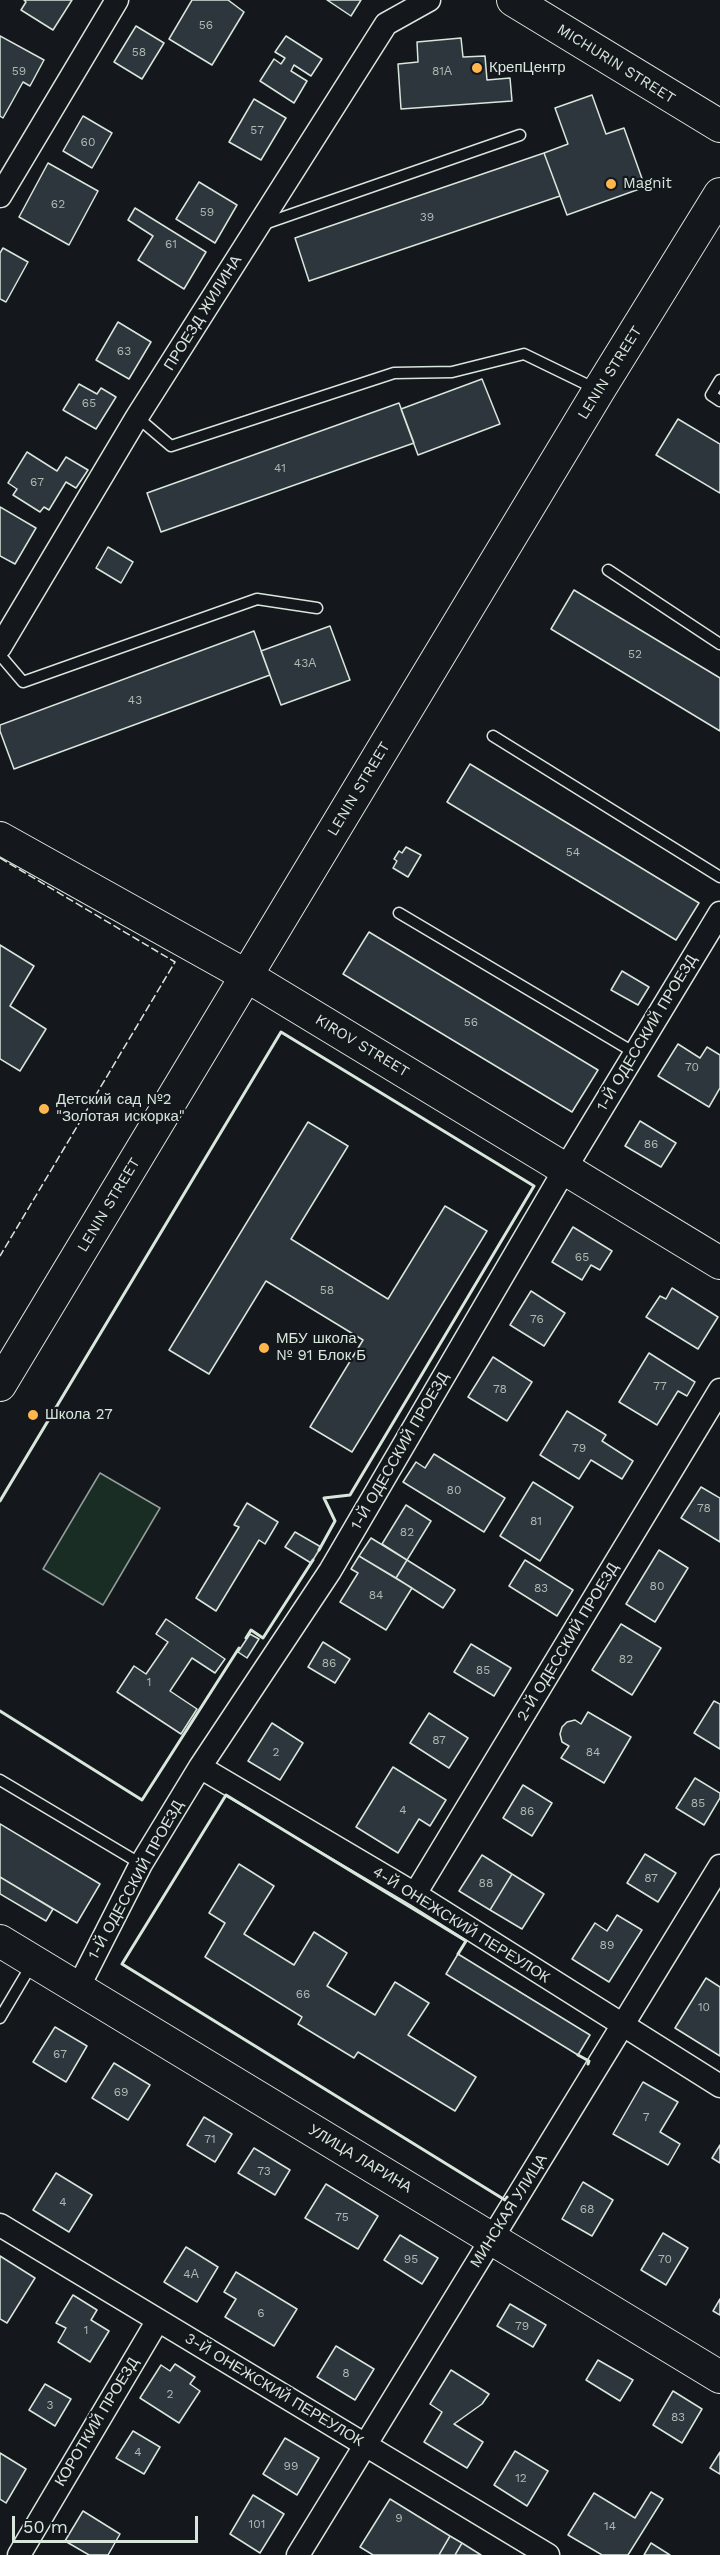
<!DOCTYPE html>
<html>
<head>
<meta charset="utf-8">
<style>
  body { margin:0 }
  #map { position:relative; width:720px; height:2555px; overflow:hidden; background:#14181c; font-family:"Work Sans",sans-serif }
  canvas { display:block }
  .scale { position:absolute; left:12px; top:2516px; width:186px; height:27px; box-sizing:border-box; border:3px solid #d8e6dc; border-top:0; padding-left:8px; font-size:18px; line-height:21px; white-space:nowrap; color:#d8e6dc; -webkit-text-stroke:4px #14181c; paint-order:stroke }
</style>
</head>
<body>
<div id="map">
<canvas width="720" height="2555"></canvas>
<div class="scale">50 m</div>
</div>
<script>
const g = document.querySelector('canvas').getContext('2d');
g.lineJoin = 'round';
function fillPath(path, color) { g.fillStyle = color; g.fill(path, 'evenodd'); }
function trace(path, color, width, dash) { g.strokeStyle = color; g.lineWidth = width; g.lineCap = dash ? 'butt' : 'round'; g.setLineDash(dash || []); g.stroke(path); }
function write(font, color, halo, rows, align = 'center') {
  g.font = font + ' "Work Sans",sans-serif'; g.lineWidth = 4.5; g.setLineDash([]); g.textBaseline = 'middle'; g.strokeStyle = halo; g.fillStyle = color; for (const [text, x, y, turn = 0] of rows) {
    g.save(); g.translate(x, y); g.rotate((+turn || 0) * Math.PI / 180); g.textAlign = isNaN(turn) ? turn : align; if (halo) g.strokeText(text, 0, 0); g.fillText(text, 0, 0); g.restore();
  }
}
const green = new Path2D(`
  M100,1473L160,1508L103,1605L43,1569Z`);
fillPath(green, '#1a2d24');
trace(green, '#939e99', 1.5);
const building = new Path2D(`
  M24,0H72L53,30L21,10L26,2Z
  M192,0H228L244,12L212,65L169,39Z
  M327,0H361L351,16Z
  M136,26L164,43L142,79L114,62Z
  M0,36L44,60L30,86L23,82L3,118L0,116Z
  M286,36L322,59L311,76L294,65L291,71L307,81L294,103L260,81L274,59L281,64L285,58L275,52Z
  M461,38L463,57L485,56L487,80L510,78L512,101L401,109L398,64L418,62L417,42Z
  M592,95L606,134L624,128L645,187L567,215L544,153L568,144L555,108Z
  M254,99L286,118L261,160L229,142Z
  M83,116L112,133L92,168L63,151Z
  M544,153L560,196L309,281L295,238Z
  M48,163L98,191L69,245L19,217Z
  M199,182L237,205L215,243L176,219Z
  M135,208L206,252L184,289L138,260L153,236L128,220Z
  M3,248L28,262L6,302L0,299V253Z
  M118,322L151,342L129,379L96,360Z
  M482,379L500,424L418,455L401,409Z
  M79,384L97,394L101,388L116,397L96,429L63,410Z
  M399,403L414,443L161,532L147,493Z
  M678,419L720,444V493L656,455Z
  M27,452L57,471L66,457L88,470L76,488L66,482L49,510L44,507L40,512L13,495L17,489L8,483Z
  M0,507L36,528L15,564L0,556Z
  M108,547L133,562L121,583L96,568Z
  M574,590L720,678V731L551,629Z
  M330,626L350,680L281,705L261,651Z
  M254,631L270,675L14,769L0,731V725Z
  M470,764L699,903L676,940L447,802Z
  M406,847L421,855L408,877L393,868L397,861L394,859L399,851L402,853Z
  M369,932L598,1070L572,1112L343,974Z
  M0,945L34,966L10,1006L46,1029L20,1071L0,1059Z
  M622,971L649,987L638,1005L611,990Z
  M678,1044L700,1058L707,1047L720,1055V1088L709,1107L658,1076Z
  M640,1121L676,1143L661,1167L625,1146Z
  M308,1122L348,1146L291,1239L388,1299L445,1206L487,1231L352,1452L310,1427L363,1340L266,1281L209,1374L169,1350Z
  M573,1227L612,1251L600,1270L591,1265L582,1280L552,1262Z
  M672,1288L718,1317L698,1349L646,1317L660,1296L666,1299Z
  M531,1291L565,1313L544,1346L510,1325Z
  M649,1353L695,1382L687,1396L678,1391L657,1425L619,1402Z
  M493,1357L532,1382L507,1421L468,1397Z
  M567,1411L606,1435L602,1441L633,1461L622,1479L591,1460L579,1479L540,1455Z
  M434,1454L505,1498L484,1532L403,1482L416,1462L425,1468Z
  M533,1482L573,1507L540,1561L500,1536Z
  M701,1487L720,1498V1542L681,1518Z
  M247,1503L278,1522L265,1544L259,1540L216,1611L196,1598L239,1527L234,1525Z
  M406,1505L431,1521L407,1560L382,1544Z
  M295,1532L321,1547L311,1563L285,1547Z
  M371,1538L407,1560L396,1578L359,1556Z
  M659,1550L688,1568L655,1622L626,1604Z
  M359,1556L412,1588L386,1630L340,1602L358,1573L351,1569Z
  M407,1560L455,1590L443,1608L396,1578Z
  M525,1560L573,1590L557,1616L509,1586Z
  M166,1619L225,1659L215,1673L192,1658L170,1691L197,1709L181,1734L117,1692L134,1666L146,1674L168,1642L156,1634Z
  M621,1624L661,1648L632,1695L592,1670Z
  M250,1634L259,1639L247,1658L238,1652Z
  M323,1642L350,1659L335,1683L308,1667Z
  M471,1644L511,1668L494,1696L454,1672Z
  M714,1701L720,1704V1749L694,1733Z
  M588,1712L631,1737L604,1783L561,1758L569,1746L562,1742L560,1734L562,1727L567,1722L575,1720L581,1724Z
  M429,1713L468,1738L449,1768L410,1743Z
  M272,1723L303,1743L280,1780L248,1761Z
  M393,1767L446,1800L430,1826L419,1819L398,1853L356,1827Z
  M695,1778L720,1793V1798L704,1825L676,1808Z
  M523,1785L552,1803L532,1836L503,1818Z
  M0,1824L100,1884L77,1923L0,1877Z
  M645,1854L676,1873L658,1902L627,1883Z
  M482,1855L512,1874L490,1910L459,1891Z
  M239,1864L274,1886L244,1934L294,1965L314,1932L347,1953L327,1986L375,2015L395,1982L429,2003L408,2035L476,2077L455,2111L358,2052L354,2058L298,2024L302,2017L205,1957L225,1923L209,1913Z
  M512,1874L544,1894L522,1929L490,1910Z
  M0,1877L53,1909L46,1921L0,1894Z
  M617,1915L642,1930L609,1982L572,1959L595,1923L607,1931Z
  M458,1954L590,2035L578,2055L446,1974Z
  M706,1978L720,1987V2056L675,2028Z
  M55,2027L87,2046L66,2082L33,2062Z
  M114,2063L150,2085L128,2120L92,2098Z
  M643,2082L678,2102L660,2132L680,2144L668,2165L613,2134Z
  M204,2117L232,2134L215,2162L187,2145Z
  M720,2145V2163L712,2158Z
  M254,2148L290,2170L275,2195L238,2173Z
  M56,2173L92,2195L69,2232L33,2210Z
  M583,2182L613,2200L592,2236L562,2219Z
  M326,2184L378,2216L358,2249L305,2218Z
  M663,2233L688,2248L666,2285L641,2270Z
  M400,2235L438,2258L422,2284L384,2260Z
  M186,2247L218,2267L197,2302L164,2282Z
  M0,2256L35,2278L7,2323L0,2319Z
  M236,2272L297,2309L274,2346L225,2317L236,2299L224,2292Z
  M73,2295L97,2310L91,2320L109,2331L90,2362L58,2342L66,2328L56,2323Z
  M720,2299V2315L713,2311Z
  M510,2304L546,2325L533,2347L497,2326Z
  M336,2346L374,2369L355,2400L317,2377Z
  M598,2360L633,2380L620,2401L586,2380Z
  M175,2364L195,2377L190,2384L200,2391L179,2423L140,2398L161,2365L170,2371Z
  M451,2370L489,2394L482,2404L454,2424L483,2442L467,2468L424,2442L442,2412L430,2404Z
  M45,2384L71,2399L55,2426L29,2410Z
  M673,2391L702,2409L682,2443L653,2425Z
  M133,2431L160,2447L144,2474L116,2458Z
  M285,2438L319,2458L297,2495L263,2474Z
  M515,2451L548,2471L527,2506L494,2485Z
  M720,2452V2474L710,2468Z
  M0,2453L26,2469L6,2503L0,2499Z
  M651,2492L663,2499L628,2555H602L568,2535L594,2493L635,2518Z
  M253,2495L284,2514L260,2553L230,2534Z
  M390,2499L450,2536L439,2555H373L360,2547Z
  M83,2511L120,2534L108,2555H89L65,2541Z
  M450,2536L462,2543L455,2555H439Z
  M462,2543L481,2555H455Z
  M651,2543L670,2555H644Z`);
fillPath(building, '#2c363c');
trace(building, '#d8e6dc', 1.5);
const lane = new Path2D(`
  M264,224L520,135
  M720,380L711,395L720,401
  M137,417L171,446L394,373L452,372L524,354L596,389
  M608,570L720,644
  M0,655L23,682L257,599L317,608
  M493,736L720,877
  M399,913L635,1053
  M0,1780L141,1864
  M0,2018L32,1964`);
const street = new Path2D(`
  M0,196L117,0
  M0,647L137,417L386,24L429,0
  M200,1767L415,1894L720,2086
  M415,1894L720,1390
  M78,1988L141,1864L200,1767L330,1571L565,1169L720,913
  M0,2225L548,2555
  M19,2555L158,2320
  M298,2555L720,1866`);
const secondary = new Path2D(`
  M513,0L720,126
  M0,838L247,976L720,1263
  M0,1385L599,390L720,194
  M0,1941L720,2377`);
trace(lane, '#d8e6dc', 13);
trace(street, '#d8e6dc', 25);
trace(secondary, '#d8e6dc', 34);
trace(lane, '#14181c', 10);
trace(street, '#14181c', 22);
trace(secondary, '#14181c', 32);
trace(new Path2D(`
  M0,858L175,962L0,1256`), '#d8e6dc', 1.5, [8, 3]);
trace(new Path2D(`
  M0,1501L281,1032L534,1186L350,1495L324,1498L335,1521L319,1550
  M246,1638L251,1630L263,1638L313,1560
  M0,1711L142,1800L239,1648
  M458,1954L466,1941L226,1795L122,1964L505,2200L507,2197
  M578,2055L589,2061L588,2064`), '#d8e6dc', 3);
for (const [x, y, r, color] of [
  [477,68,6,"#ffb74d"],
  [611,184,6,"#ffb74d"],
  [44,1109,6,"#ffb74d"],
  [264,1348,6,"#ffb74d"],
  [33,1415,6,"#ffb74d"]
]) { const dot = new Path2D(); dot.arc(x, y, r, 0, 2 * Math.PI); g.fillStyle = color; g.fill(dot); trace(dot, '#14181c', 2); }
write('12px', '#adbab4', null, [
  ["56",206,25],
  ["58",139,52],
  ["59",19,71],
  ["81А",442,71],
  ["57",257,130],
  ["60",88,142],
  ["62",58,204],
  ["59",207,212],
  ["39",427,217],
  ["61",171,244],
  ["63",124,351],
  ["65",89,403],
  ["41",280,468],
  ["67",37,482],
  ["52",635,654],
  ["43А",305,663],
  ["43",135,700],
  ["54",573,852],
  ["56",471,1022],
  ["70",692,1067],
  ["86",651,1144],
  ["65",582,1257],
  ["58",327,1290],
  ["76",537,1319],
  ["77",660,1386],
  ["78",500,1389],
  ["79",579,1448],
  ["80",454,1490],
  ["78",704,1508],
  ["81",536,1521],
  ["82",407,1532],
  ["80",657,1586],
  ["83",541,1588],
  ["84",376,1595],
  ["82",626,1659],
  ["86",329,1663],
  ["85",483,1670],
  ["1",149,1682],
  ["87",439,1740],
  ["2",276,1752],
  ["84",593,1752],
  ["85",698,1803],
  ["4",403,1810],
  ["86",527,1811],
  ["87",651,1878],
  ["88",486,1883],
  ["89",607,1945],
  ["66",303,1994],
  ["10",704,2007],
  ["67",60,2054],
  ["69",121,2092],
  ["7",646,2117],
  ["71",210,2139],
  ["73",264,2171],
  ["4",63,2202],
  ["68",587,2209],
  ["75",342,2217],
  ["95",411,2259],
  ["70",665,2259],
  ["4А",191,2274],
  ["6",261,2313],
  ["79",522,2326],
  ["1",86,2330],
  ["8",346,2373],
  ["2",170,2394],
  ["3",50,2405],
  ["83",678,2417],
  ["4",138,2452],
  ["99",291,2466],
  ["12",521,2478],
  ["9",399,2518],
  ["101",257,2524],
  ["14",610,2526]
]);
write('15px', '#d8e6dc', '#14181c', [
  ["MICHURIN STREET",616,64,32],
  ["ПРОЕЗД ЖИЛИНА",203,313,-58],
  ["LENIN STREET",610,373,-58],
  ["LENIN STREET",359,789,-59],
  ["1-Й ОДЕССКИЙ ПРОЕЗД",647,1033,-59],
  ["KIROV STREET",362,1046,31],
  ["LENIN STREET",109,1205,-59],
  ["1-Й ОДЕССКИЙ ПРОЕЗД",400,1451,-60],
  ["2-Й ОДЕССКИЙ ПРОЕЗД",568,1642,-59],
  ["1-Й ОДЕССКИЙ ПРОЕЗД",136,1880,-61],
  ["4-Й ОНЕЖСКИЙ ПЕРЕУЛОК",461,1925,32],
  ["УЛИЦА ЛАРИНА",360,2159,31],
  ["МИНСКАЯ УЛИЦА",509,2211,-58],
  ["3-Й ОНЕЖСКИЙ ПЕРЕУЛОК",274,2390,31],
  ["КОРОТКИЙ ПРОЕЗД",97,2422,-59]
]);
write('15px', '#d8e6dc', '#14181c', [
  ["КрепЦентр",489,68],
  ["Magnit",623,184],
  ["Детский сад №2",56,1100],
  ["\"Золотая искорка\"",56,1117],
  ["МБУ школа",276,1339],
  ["№ 91 Блок Б",276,1356],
  ["Школа 27",45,1415]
], 'left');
</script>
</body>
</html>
